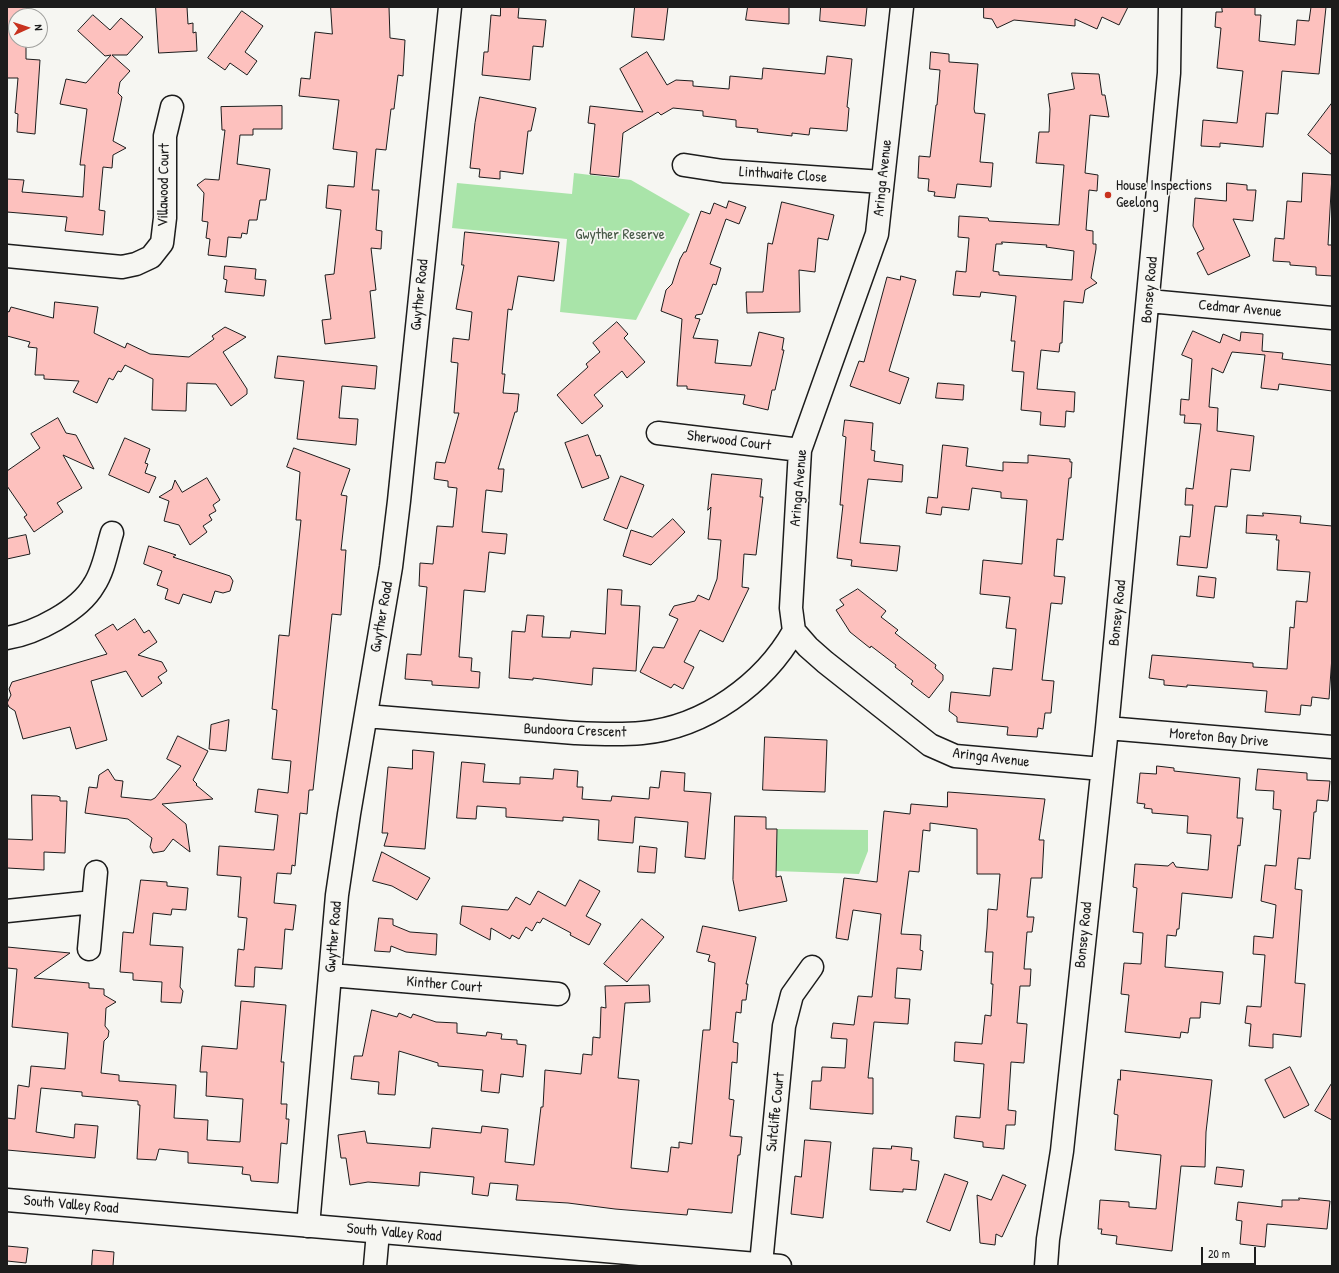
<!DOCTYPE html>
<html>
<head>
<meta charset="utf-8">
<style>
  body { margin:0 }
  #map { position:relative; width:1339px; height:1273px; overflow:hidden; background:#f6f6f2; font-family:"Patrick Hand",sans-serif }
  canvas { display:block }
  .frame { position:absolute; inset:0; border:8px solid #1c1c1c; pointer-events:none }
  .north { position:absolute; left:8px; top:8px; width:40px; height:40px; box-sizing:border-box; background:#f6f6f2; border:1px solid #9f9f9c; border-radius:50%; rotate:87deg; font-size:11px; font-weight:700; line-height:16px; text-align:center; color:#1c1c1c }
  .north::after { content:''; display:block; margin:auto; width:14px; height:18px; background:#c8321e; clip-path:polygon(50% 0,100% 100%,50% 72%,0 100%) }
  .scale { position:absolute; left:1201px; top:1247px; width:55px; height:18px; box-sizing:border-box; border:2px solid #1c1c1c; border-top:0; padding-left:5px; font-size:12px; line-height:14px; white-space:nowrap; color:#1c1c1c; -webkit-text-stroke:3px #f6f6f2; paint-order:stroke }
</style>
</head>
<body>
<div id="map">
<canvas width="1339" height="1273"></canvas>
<div class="frame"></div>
<div class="north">N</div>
<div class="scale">20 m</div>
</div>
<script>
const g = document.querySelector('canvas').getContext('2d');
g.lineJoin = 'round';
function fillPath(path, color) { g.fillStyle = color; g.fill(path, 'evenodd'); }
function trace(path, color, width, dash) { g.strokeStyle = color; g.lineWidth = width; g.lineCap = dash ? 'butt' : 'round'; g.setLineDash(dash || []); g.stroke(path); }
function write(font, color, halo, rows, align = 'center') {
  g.font = font + ' "Patrick Hand",sans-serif'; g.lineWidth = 3.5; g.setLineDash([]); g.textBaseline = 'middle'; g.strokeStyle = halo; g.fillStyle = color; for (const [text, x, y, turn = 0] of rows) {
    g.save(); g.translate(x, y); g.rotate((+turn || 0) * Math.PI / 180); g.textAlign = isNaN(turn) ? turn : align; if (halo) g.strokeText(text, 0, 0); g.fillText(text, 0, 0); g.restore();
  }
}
fillPath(new Path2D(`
  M574,173L631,180L690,214L636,320L560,312L567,239L452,228L457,183L572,194Z
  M777,829L868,830V851L859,874L775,871Z`), '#a9e4a9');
const building = new Path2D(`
  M7,7H27V16H16V40H26V59L40,60L35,134L17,132L18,114L15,113L18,78H7Z
  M156,7H187L188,24L193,23V33L196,32L197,51L159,53Z
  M331,7H389L390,38L405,40L403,76L398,75L394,109H391L386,150L376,149L372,190H379L376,230L382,231L381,249L371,248L376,290L370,291L375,338L325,344L322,320L331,319L325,275L334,274L341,210L326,208L328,185L354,187L357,152L333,149L339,100L299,96L301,78L310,79L315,32L332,34Z
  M501,7H519L518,18L546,20L543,47L533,46L530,80L482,75L484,52H488L491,15L500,16Z
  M635,7H668L664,40L632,37Z
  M748,7H789V24L746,20Z
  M821,7H867L865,26L820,21Z
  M984,7H1128L1119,25L1102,17L1097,29L1075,19V26L1014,20L997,28L992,19L984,18Z
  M1222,7H1255V15H1261L1259,41L1295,45L1297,20L1309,21L1311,7H1326L1319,74L1282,71L1278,114L1266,113L1263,147L1220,143V147L1201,146L1203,120L1237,123L1243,71L1217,68L1221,28L1215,27L1216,12H1222Z
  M242,11L263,26L245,52L257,61L247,75L230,63L225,70L208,58Z
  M93,15L110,30L121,18L143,37L127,55H112L130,71L120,82L118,93L122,97L113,141L126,148L113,155L112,168L103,167L99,210L105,211L103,235L65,231L67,217L7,212V179L24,180L22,192L83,197L85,165H80L87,109L60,104L66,79L86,83L111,55L105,56L78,31Z
  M647,52L667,85L676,80L693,81V86L729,89L730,76L762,79L763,68L825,74L827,56L852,59L847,107L849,108L847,131L810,128L809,135L792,133V136L757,132L758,129L736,127V120L703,116V111L673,108L661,115L658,112L623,133L619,177L590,174L595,124L588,123L590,106L643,112L620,69Z
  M931,52L949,54V62L978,64L974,109L975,113L985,114L980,162L993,163L991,187L957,184L955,198L934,196L935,192L928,191L929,179L918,178L919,156L930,157L936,105H937L940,70L930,69Z
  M1072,73L1099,74L1102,95H1105L1109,117L1090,115L1085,173L1098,175L1097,191L1089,190L1086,230L1093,231V244H1096V249L1091,278L1097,283L1085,290L1083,303L1064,301L1062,343H1060L1059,352L1041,350L1037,389L1075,392L1074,412L1066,411L1065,427L1040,425L1041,412L1021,410L1024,372L1012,371L1015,341H1011L1016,296L981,292L980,297L953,295L956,271L966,272L969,238L958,237L959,216L988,218L989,221L1059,225L1064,165L1036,163L1039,132H1049L1050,109L1048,94L1074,89ZM1002,242L1047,245L1046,247L1074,251L1072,280L999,275V272L993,271L996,244H1002Z
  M480,97L536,108L531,131H528L523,174L500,171V179L479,177L480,169L470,168L475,123Z
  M1332,103V155L1308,135Z
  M282,106V129H253V135H240L237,164L270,169L266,200H260L257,220H249L247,234L242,233L241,238L228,237L226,257L208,255L210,239L206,238L208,222L202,221L204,193L197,185L205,179L219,180L225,130H222L221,107Z
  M1303,173L1332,175L1328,245H1332V276L1316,275V267L1290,265V262L1273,261L1275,238L1284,239L1287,201L1301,202Z
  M1227,183L1247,185V190H1256L1253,221L1233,219L1250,256L1208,275L1197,253L1204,249L1193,226L1195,198L1226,201Z
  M729,201L746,207L739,224L726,219L710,264L721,268L716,285L713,284L702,314L696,315L695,318L700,319L693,338L718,340L715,363L751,366L759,332L784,338L782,350H784L775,390H772L768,410L743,404L745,395L687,389V386H677L682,319L661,311L666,290L672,284L680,259L684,252H686L701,211L710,214L714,203L726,208Z
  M782,202L834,215L828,240L818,238L815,272L799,270L800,312L747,313L746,292H763L768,243L772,244Z
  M465,232L559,242L554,281L518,276L512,310L508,309L502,374H505L503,393L519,394L517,412H515L498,469H504L502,492L486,490L482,532L507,534L505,554L489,552L485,592L464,590L459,657L472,658L471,671L480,672L479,688L432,685V681L405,679L407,654L421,655L427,587L419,586L420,563L433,564L437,526L453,527L457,488L448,487V481L434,479L436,462L445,463L459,413H454L458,363L451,362L453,338L469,340L472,312L456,309L464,265H462Z
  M225,266L256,269L255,279L266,280L264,296L225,292L227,280L224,279Z
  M901,276L916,280L889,371L909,378L900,404L850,386L859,361L864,362L887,277L900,280Z
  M55,302L98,307L94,333L125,348L127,343L150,354L189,357L214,339L212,336L225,327L246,337L223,352L247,389V394L231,406L216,384L187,383L186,411L152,410L153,379L125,365L121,372L118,371L113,380L109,378L97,403L73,392L79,381L44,379V375H35L37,348L28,347L30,342L7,336V311L9,312L11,307L53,318Z
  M617,322L628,334L624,338L645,362L627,378L622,371L594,395L603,406L582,424L557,395L588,367L586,364L600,352L593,343Z
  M1193,331L1220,343L1223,334L1240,341L1241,332L1263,334L1262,351L1283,353L1282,359L1332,365V391L1279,384L1278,390L1261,388L1265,355L1232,352L1223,373L1212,368L1209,407L1218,408L1217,431L1254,436L1250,471L1231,469L1227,507L1215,506L1207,568L1177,565L1180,536L1190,537L1193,505H1185L1186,488L1193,489L1201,424L1184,423L1185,415H1180L1181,399L1189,400L1192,359L1182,355Z
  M278,356L377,366L375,389L342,386L339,418L358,419L356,445L297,439L304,381L275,378Z
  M938,383L964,385L963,400L936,398Z
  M58,418L66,433L76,435L94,469L63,455L82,488L57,503L63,512L34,532L24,517L27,515L7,486V471L40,448L31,434Z
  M845,420L873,423L871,450L875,451L874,461L903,465L902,482L868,479L860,543L900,546L897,571L851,566L852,560L837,558L843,505H840L846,437L843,436Z
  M588,435L596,456L600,455L609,478L582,488L565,443Z
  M125,438L150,449L145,463L148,464L145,473L156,477L149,493L109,475Z
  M943,445L968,448L966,466L1003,471V462L1028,463V455L1070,459V462H1072L1071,478H1069L1063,540L1057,539L1054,576L1065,577L1062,604L1051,603L1042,680L1054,681L1051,713H1045L1043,729L1038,728L1037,737L1007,735L1008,727L957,722V717L949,711L951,692L990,696L993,668L1012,670L1016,629L1006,628L1010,597L980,594L983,560L1022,564L1027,500L1001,498V492L972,488L969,510L942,507L941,515L926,513L928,497L937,498Z
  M294,448L350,469L341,495L347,496L341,550H346L341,615L332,614L313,790H309L307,814L300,813L295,866L292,865L291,874L277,873L274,903L296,905L293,930L285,929L282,969L255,967L254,987L235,986L238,949L244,950L247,918L238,917L241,877L217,875L219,846L274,850L278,815L255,812L258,789L288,793L291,761L272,759L277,710L272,709L279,635L289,636L301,520H296L300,472L287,467Z
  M712,474L762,479L760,497H763L756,555L744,554L742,587L749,588L723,642L700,630L684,662L694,667L683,689L674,684L671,688L640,672L653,647L664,648L678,619L669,615L674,606L695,601L698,595L709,600L717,579L721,540L708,539L711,507L708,510Z
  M621,476L644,485L627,529L604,520Z
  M207,478L220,500L213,505L216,511L209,515L212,520L203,526L207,532L190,545L179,525L164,521L169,501L159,497L172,489L175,480L182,492Z
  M1263,513L1301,516L1300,523L1332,526V656L1329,699L1312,697L1311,706L1301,705L1300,715L1265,712L1267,691L1187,685V687L1164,685V680L1149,678L1152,655L1253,663V667L1287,669L1290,627L1294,628L1296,601L1307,602L1310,572L1277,570L1279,540H1276L1277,535L1246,533L1247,515L1263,516Z
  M673,519L685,532L651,565L623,556L631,530L652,537Z
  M26,535L30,554L7,559V539Z
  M149,546L176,555L173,557L230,576L233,581L230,591L223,593L215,591L211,603L183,594L179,604L165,599L168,589L157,585L162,571L144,564Z
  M1199,576L1216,578L1214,598L1197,596Z
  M608,589L622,590L621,605L640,606L636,671L593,668L592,685L533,678V680L509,678L512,631L525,632L527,615L544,616L542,637L570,638L571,631L605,634Z
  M858,589L886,611L881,617L898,630L895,633L936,665L935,668L943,675V680L929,698L911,684L913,681L895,667L896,665L871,646L870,648L850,632L836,610L844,605L840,600Z
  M135,619L144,633L149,630L157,642L138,655L162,662L167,671L158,677L162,683L142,697L126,671L91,681L107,740L76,749L70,727L23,739L15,711L9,707L7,703L11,695L9,689L12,682L107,654L95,635L113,624L117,630Z
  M229,720L226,751L209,749L211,725Z
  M178,736L208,751L193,780L197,784L196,785L213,799L162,804L186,824L190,852L173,839L164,851L153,853L150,847L152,838L128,819L85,813L89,787L97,788L99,775L108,769L115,780L123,781L121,797L151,800L155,798L181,766L167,759Z
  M765,737L827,740L825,792L763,790Z
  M413,750L434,752L425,849L384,846L388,833H382L388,767L412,769Z
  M462,762L485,764L483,782L520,784V777L553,779L554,769L578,771L577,787H583L582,799L611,801L612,796L649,799L650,787L659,788L661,771L685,773L684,791L711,793L705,859L685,857L688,822L635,817L633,843L598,840L599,820L563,817V821L506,817V808L477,806L476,819L457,818Z
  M1157,766L1174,768V771L1240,778L1237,818H1243L1240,846L1238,845L1232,898L1182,893L1179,929H1177L1176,936L1167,935L1165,967L1223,972L1220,1004L1201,1002L1200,1018H1190L1188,1033L1181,1032L1180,1038L1125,1032L1129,995L1121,994L1124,963L1141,964L1143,933L1133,932L1137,888L1133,887L1135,864L1168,866L1173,862L1176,867L1208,870L1211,835L1187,833L1188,816L1152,813V809L1144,808L1145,804L1137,803L1140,773L1156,774Z
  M1258,769L1307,773V780L1330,781L1328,801L1317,800L1316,812H1314L1310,859L1298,858L1295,889L1302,890L1295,983L1305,984L1301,1037L1273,1034V1048L1249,1046L1251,1024L1245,1023L1247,1006L1261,1007L1265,955L1253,954L1254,936L1273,938L1276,905L1261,901L1265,865L1276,866L1281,810L1273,809L1274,791L1256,790Z
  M948,792L1045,799L1039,840H1044L1042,878H1031L1027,917H1034L1032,932H1027L1024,969H1031L1030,986H1020L1017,1023L1027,1024L1024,1063L1011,1062L1008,1110L1016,1111L1015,1125H1006L1004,1149L983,1147V1142L954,1138L956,1116L980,1118L984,1064L954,1061L955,1042L982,1044L985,1015L991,1016L993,984H991L993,952H985L987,928L988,909L997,910L1000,874H977V829L930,823V831L923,830L919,872L909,871L901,934L921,935L920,950L923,951L921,970L897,968L895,998L910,999L908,1024L874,1022L868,1078H873V1114L810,1109L812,1081H821L822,1067L845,1068L847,1039L831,1038L833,1023L854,1025L858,996L872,997L881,914L853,910L848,940L836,938L844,878L877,882L884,811L910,814L911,804L947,807Z
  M32,795L57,796L60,797V801H67L65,853L44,852V870L7,868V839L32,840Z
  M735,816L766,817V829H777L776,877L781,876L787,901L739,911L733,880Z
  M640,846L657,848L655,873L638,872Z
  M382,852L430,878L417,900L392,886L373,881Z
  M141,880L167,882V886L188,888L186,910L172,909L171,915L153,913L150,945L183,947L180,987L183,991L181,1003L161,1002L162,982L133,980V973L120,972L123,932L133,933Z
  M580,880L600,891L586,916L601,924L589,945L570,935L571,933L543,918L540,923L537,922L532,931L526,927L519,939L512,935L510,939L491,928L490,940L460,924L462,906L508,910L516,897L530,905L538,891L565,906Z
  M379,918L393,919V925L410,932L437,934L436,955L406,952L391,946L390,952L375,951Z
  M642,919L664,937L627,982L604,964Z
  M703,926L756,937L746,984H748L746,1000H742L741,1013L736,1012L733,1042L738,1043L737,1063L732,1062L729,1099L734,1100L730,1136L742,1137L740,1155H738L732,1213L688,1209L687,1215L615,1209L568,1203L516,1200L518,1185L490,1183L488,1196L472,1194L474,1177L420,1172L419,1186L368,1182L350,1185L346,1158H341L338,1135L365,1131L367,1143L430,1148L432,1128L481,1133L482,1126L508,1129L505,1162L534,1165L541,1107H543L545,1070L581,1074L583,1054L592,1055L593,1037L600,1038L601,1007L606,1008L605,986L649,985L650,1002L625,1003L618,1078L639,1080L631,1168L668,1172L671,1147L679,1148V1142L692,1144L703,1030H710L715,963L708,961L710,955L697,952Z
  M7,947L70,953L34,978L89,983V988L104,989V995L116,1002L106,1008L105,1026L109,1031L108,1037L104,1041L101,1073L119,1075V1081L176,1085L174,1118L208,1120L207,1140L240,1142L243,1099L206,1096L207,1072H200L202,1046L237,1049L241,1001L286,1005L282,1052L281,1062H284L281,1104H287L286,1119H289L287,1144L281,1143L278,1183L251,1181L250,1175L242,1174L243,1167L188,1163V1152L159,1149L156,1160L137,1159L140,1105H138V1101L82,1096V1092L41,1088L36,1132L74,1138L75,1124L98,1126L95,1158L7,1150V1118L15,1119L18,1085L29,1087L31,1066L65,1069L68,1033L12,1027L17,969L7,968Z
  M372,1010L397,1017L399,1013L411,1018L413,1014L436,1022L457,1023V1033L486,1036L487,1032L502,1034L501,1039L517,1040V1044L526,1045L523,1077L501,1074L499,1093L481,1091L483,1070L438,1066V1063L399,1051L395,1095L378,1094L379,1082L351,1079L354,1056H362Z
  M1290,1067L1309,1105L1284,1118L1265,1080Z
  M1121,1070L1212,1080L1206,1132L1205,1167L1181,1166L1172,1251L1116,1244L1117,1236L1101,1234L1102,1229H1098L1100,1200L1129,1202V1207L1156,1209L1161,1155L1115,1150L1118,1115L1114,1114L1118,1079L1120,1080Z
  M1332,1083V1120L1315,1111Z
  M805,1140L831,1142L823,1218L791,1214L795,1176L801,1177Z
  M892,1146L912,1148L911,1160L919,1161L916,1190L903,1189V1192L870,1190L873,1148L891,1149Z
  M1217,1167L1244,1170L1242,1187L1215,1184Z
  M945,1174L968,1182L950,1231L927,1222Z
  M1003,1175L1026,1185L1002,1237L996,1234L995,1245L980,1243L977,1195L991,1200Z
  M1299,1198L1330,1201L1327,1229L1267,1224L1265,1247L1240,1244L1242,1221L1236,1220L1238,1202L1282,1207V1200H1299Z
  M7,1246L28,1248L26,1263L7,1261Z
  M93,1250L114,1252L113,1266H92Z`);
fillPath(building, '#fdc1be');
trace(building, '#1c1c1c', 1);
const minor = new Path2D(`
  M902,7L877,234L800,450L791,608L794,631L808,647L825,662L930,745L955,756L1102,769
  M684,165L723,171L882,182
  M7,256L122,267L136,264L151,257L162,243L165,218V136L172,107
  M1149,301L1332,318
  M658,433L800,450
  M7,638C36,633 79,611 94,585C104,570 107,549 112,533
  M366,716L575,733C598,734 620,735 642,733C705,727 764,684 794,631
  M1107,728L1332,747
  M7,911L93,902
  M89,949L96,872
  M330,975L558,994
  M308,1226L337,895L349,814L391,567L399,501L450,7
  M761,1264L784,1026L792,995L812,967
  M375,1266L378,1232
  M1046,1266L1048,1239L1062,1151L1107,728L1169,73L1170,7`);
const major = new Path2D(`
  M7,1200L780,1266`);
trace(minor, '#1c1c1c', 25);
trace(major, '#1c1c1c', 25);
trace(minor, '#f6f6f2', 22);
trace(major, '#f6f6f2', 22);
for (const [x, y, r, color] of [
  [1108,195,4,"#c8321e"]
]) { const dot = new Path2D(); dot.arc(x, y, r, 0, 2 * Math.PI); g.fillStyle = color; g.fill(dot); trace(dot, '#f6f6f2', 1.5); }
write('15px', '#1c1c1c', '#f6f6f2', [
  ["Linthwaite Close",783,175,4],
  ["Aringa Avenue",883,178,-84],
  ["Villawood Court",164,185,-89],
  ["Bonsey Road",1150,290,-85],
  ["Gwyther Road",420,295,-84],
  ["Cedmar Avenue",1240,309,5],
  ["Sherwood Court",729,441,7],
  ["Aringa Avenue",799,488,-85],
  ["Bonsey Road",1118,613,-84],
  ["Gwyther Road",382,617,-80],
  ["Bundoora Crescent",575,731,2],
  ["Moreton Bay Drive",1219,738,5],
  ["Aringa Avenue",991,758,7],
  ["Bonsey Road",1084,935,-84],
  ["Gwyther Road",334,937,-85],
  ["Kinther Court",444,985,5],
  ["Sutcliffe Court",776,1112,-84],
  ["South Valley Road",71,1205,5],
  ["South Valley Road",394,1233,5]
]);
write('15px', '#1c1c1c', '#f6f6f2', [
  ["House Inspections",1116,186],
  ["Geelong",1116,203]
], 'left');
write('15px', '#465846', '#f6f6f2', [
  ["Gwyther Reserve",620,235]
]);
</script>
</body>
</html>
